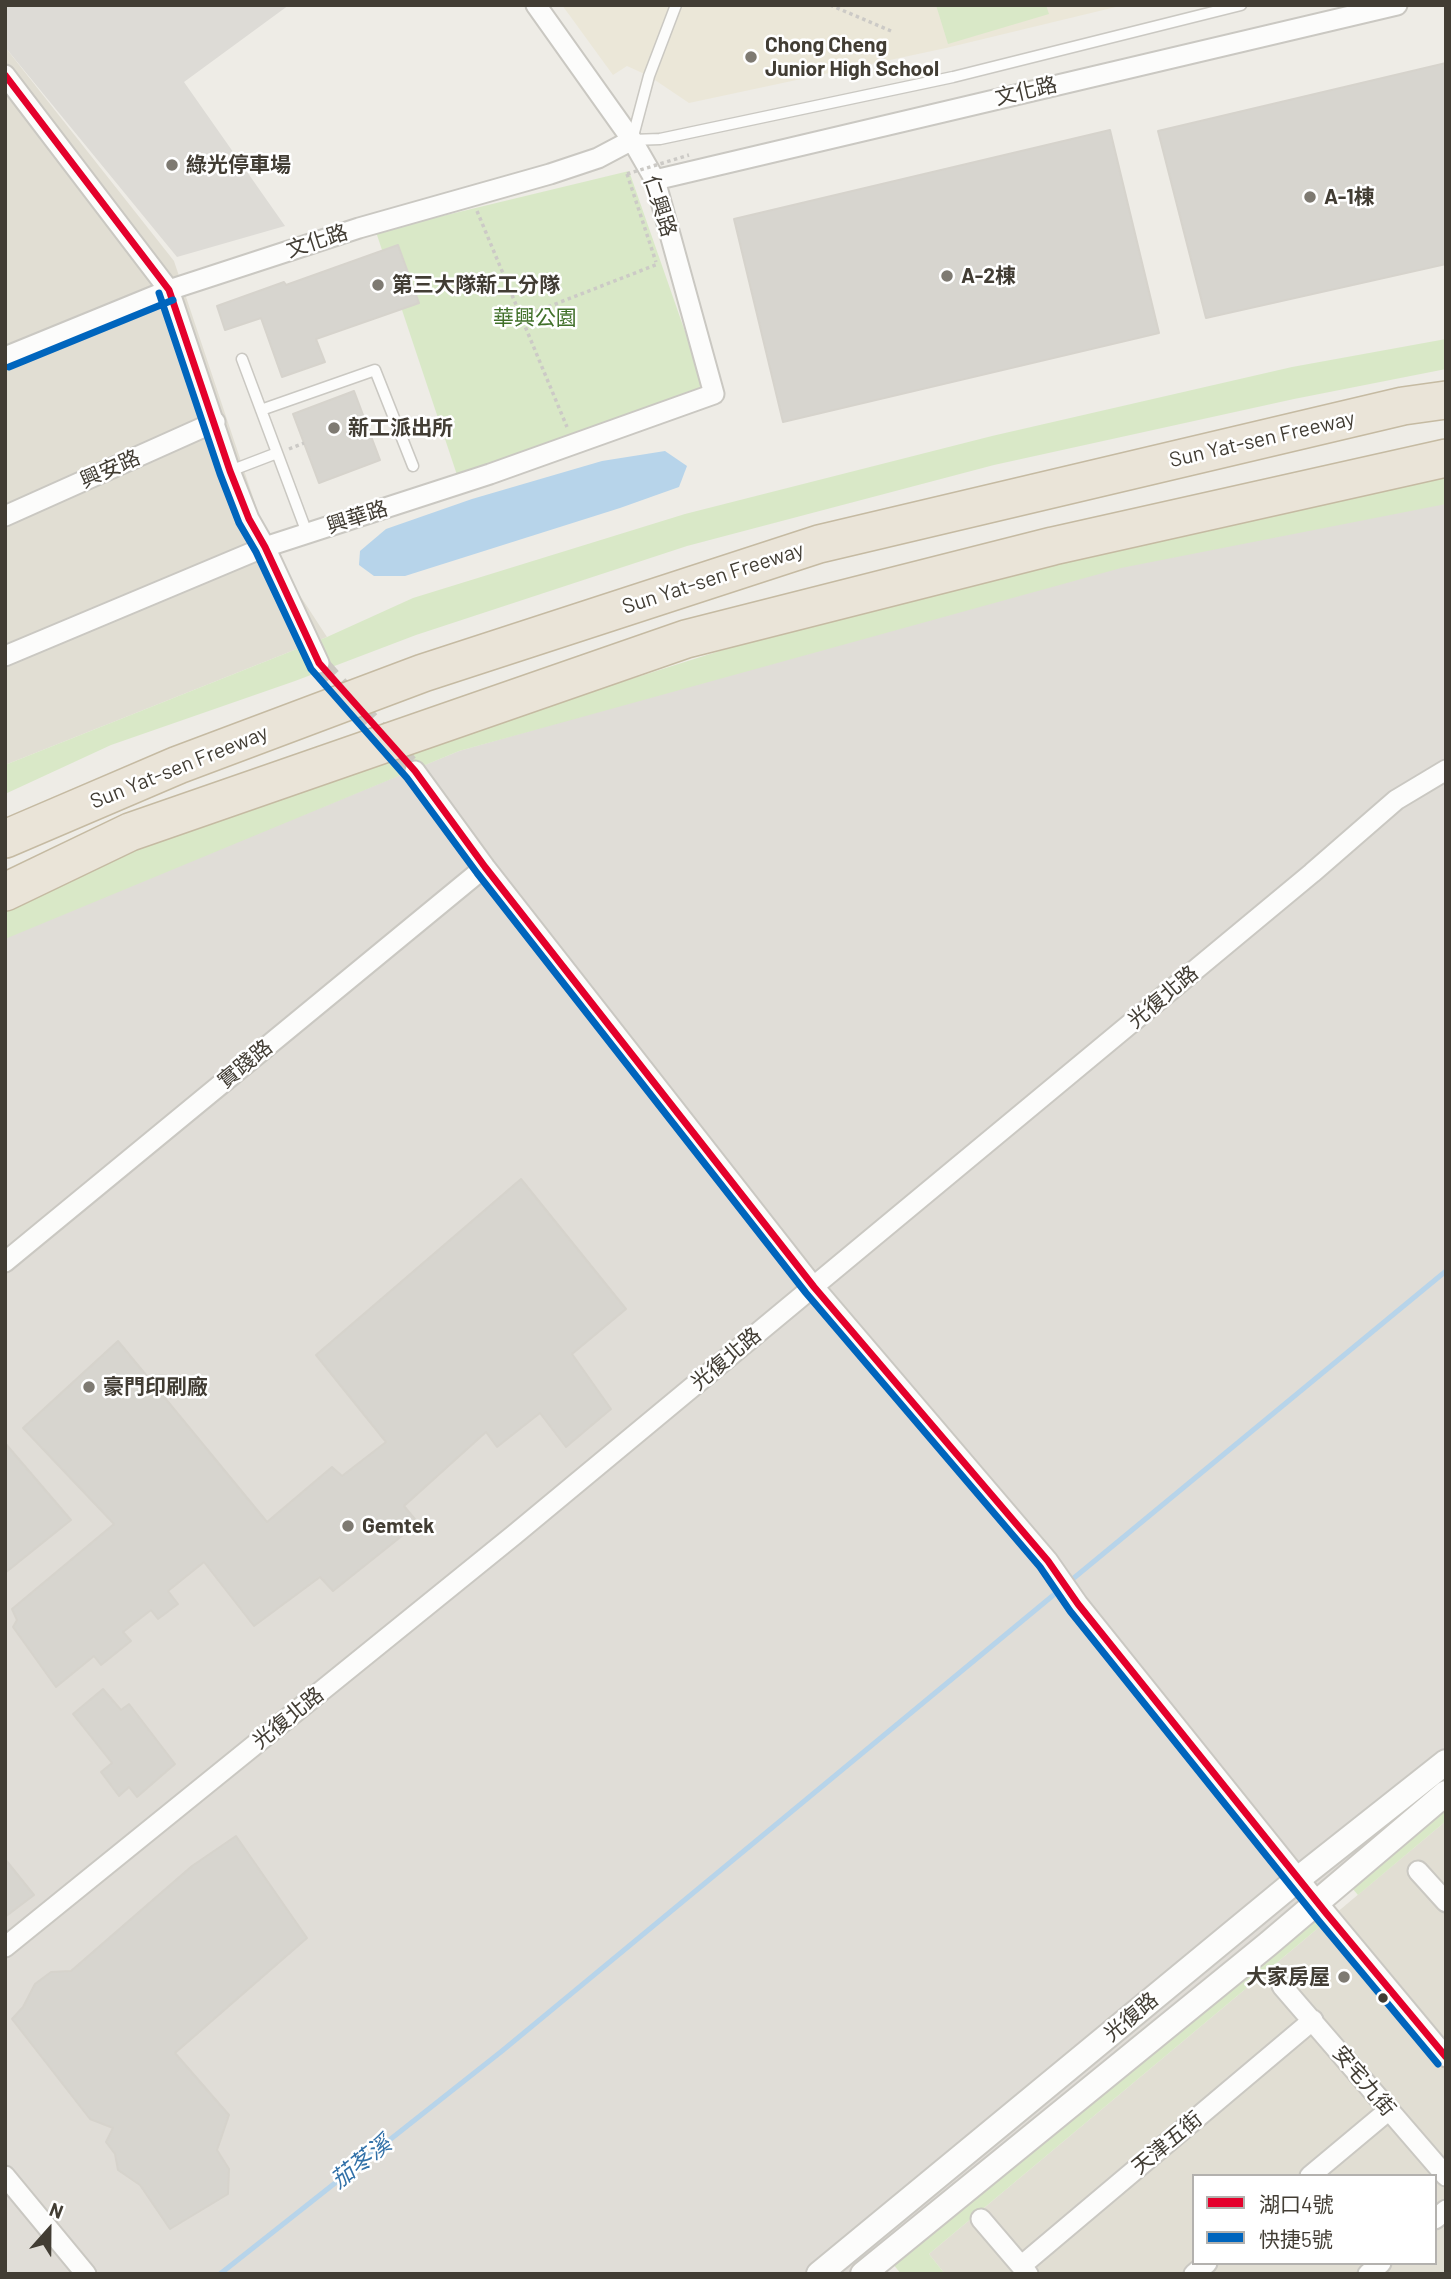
<!DOCTYPE html>
<html>
<head>
<meta charset="utf-8">
<style>
  body { margin:0 }
  #map { position:relative; width:1451px; height:2279px; overflow:hidden; background:#eeece6; font-family:Barlow,"Noto Sans TC",sans-serif }
  canvas { display:block }
  .frame { position:absolute; inset:0; border:7px solid #423d34; pointer-events:none }
  .legend { position:absolute; left:1192px; top:2174px; width:245px; height:91px; box-sizing:border-box; background:#fff; border:2px solid #b3b1ae; margin:0; padding:9px 12px; list-style:none; font-size:21px; color:#423d34 }
  .legend li { display:flex; align-items:center; gap:14px; height:35px }
  .legend b { width:35px; border:2px solid #b3b1ae }
  .north { position:absolute; left:14px; top:2195px; width:70px; height:70px; -webkit-text-stroke:5px #fff; paint-order:stroke; rotate:21deg; font-size:19px; font-weight:700; line-height:28px; text-align:center; color:#423d34 }
  .north::after { content:''; display:block; margin:auto; width:24px; height:32px; background:#423d34; clip-path:polygon(50% 0,100% 100%,50% 72%,0 100%) }
</style>
</head>
<body>
<div id="map">
<canvas width="1451" height="2279"></canvas>
<div class="frame"></div>
<ul class="legend">
<li><b style="height:9px;background:#e4002b"></b>湖口4號</li>
<li><b style="height:9px;background:#0065bd"></b>快捷5號</li>
</ul>
<div class="north">N</div>
</div>
<script>
const g = document.querySelector('canvas').getContext('2d');
g.lineJoin = 'round';
function fillPath(path, color) { g.fillStyle = color; g.fill(path, 'evenodd'); }
function trace(path, color, width, dash) { g.strokeStyle = color; g.lineWidth = width; g.lineCap = dash ? 'butt' : 'round'; g.setLineDash(dash || []); g.stroke(path); }
function write(font, color, halo, rows, align = 'center') {
  g.font = font + ' Barlow,"Noto Sans TC",sans-serif'; g.lineWidth = 5; g.setLineDash([]); g.textBaseline = 'middle'; g.strokeStyle = halo; g.fillStyle = color; for (const [text, x, y, turn = 0] of rows) {
    g.save(); g.translate(x, y); g.rotate((+turn || 0) * Math.PI / 180); g.textAlign = isNaN(turn) ? turn : align; if (halo) g.strokeText(text, 0, 0); g.fillText(text, 0, 0); g.restore();
  }
}
fillPath(new Path2D(`
  M5,47L174,261L271,551L327,637L5,765Z
  M1446,1821V2274H945L929,2254ZM1194,2176H1435V2263H1194Z`), '#e1ded3');
fillPath(new Path2D(`
  M1446,495V1780L867,2260L877,2274H5V937L459,751L1172,548Z`), '#e0ddd7');
fillPath(new Path2D(`
  M562,5H1124L946,48L689,103L649,76L627,66L613,75Z`), '#ebe7d8');
fillPath(new Path2D(`
  M936,5H1046L1049,14L948,44Z
  M629,171L704,386L458,478L376,232Z
  M1446,339V369L1294,399L994,465L687,546L416,635L295,681L111,745L5,794V765L327,637L413,598L685,514L992,436L1292,367Z
  M1446,473V504L1121,568L459,751L5,939V905L136,841L422,745L805,624Z
  M1446,1797V1821L1358,1895L1347,1882Z
  M1319,1906L1329,1919L929,2254L945,2274H901L889,2259Z`), '#d9e8c7');
fillPath(new Path2D(`
  M5,5H289L184,82L285,226L177,257L5,47Z`), '#dddbd6');
fillPath(new Path2D(`
  M665,451L687,466L679,487L620,508L405,576H374L359,565L360,551L386,529L472,499L602,461Z`), '#b7d4ea');
trace(new Path2D(`
  M1069,1582L1446,1271
  M220,2274L502,2051L1062,1588`), '#b7d4ea', 5);
const building = new Path2D(`
  M1446,63V264L1206,318L1158,131Z
  M1110,130L1159,333L783,422L734,219Z
  M398,245L419,303L316,339L325,362L282,377L261,318L225,330L217,306L284,282L286,285Z
  M354,391L380,460L319,483L293,414Z
  M521,1179L626,1309L572,1354L611,1409L566,1447L540,1413L497,1447L486,1432L404,1506L418,1523L333,1591L320,1577L254,1626L204,1562L168,1591L178,1604L158,1619L151,1610L123,1632L131,1641L101,1665L94,1656L56,1687L13,1627L17,1620L12,1609L114,1524L23,1428L118,1341L267,1522L332,1467L342,1476L386,1442L316,1355Z
  M5,1443L71,1520L5,1573Z
  M103,1689L121,1710L129,1704L175,1764L137,1797L129,1787L119,1796L101,1772L112,1763L73,1714Z
  M236,1836L307,1938L175,2053L229,2115L217,2150L229,2169L228,2194L170,2229L140,2185L118,2170L115,2154L106,2142L113,2128L90,2119L12,2019L23,2007L35,1984L51,1972L71,1971L192,1866Z
  M5,1859L34,1895L5,1917Z`);
fillPath(building, '#d7d5cf');
trace(building, '#d6d3cc', 2);
trace(new Path2D(`
  M319,663L415,771`), '#ccc9c2', 19, [19, 10]);
const service = new Path2D(`
  M676,5L649,76L632,140L660,139L953,77L1241,5
  M242,359L307,533
  M261,410L375,370L413,466
  M230,471L277,453`);
const minor = new Path2D(`
  M5,75L169,290L230,471L249,519L265,547L319,663
  M655,180L1397,5
  M5,357L169,290L359,228L550,174L598,158L632,140
  M5,516L215,422
  M5,656L265,547L490,474L714,394L655,180L632,140L536,5
  M415,771L485,867L814,1287L1048,1561L1078,1604L1326,1913L1446,2057
  M5,1262L485,867
  M1418,1871L1446,1902
  M5,1947L514,1535L1312,873L1396,800L1446,770
  M1282,1986L1446,2176
  M5,2176L86,2274
  M1310,2176L1389,2110
  M981,2219L1028,2274
  M1435,2219L1446,2210
  M1021,2266L1313,2020
  M1194,2274L1207,2263
  M1368,2274L1381,2263`);
const tertiary = new Path2D(`
  M819,2274L1298,1879L1446,1762
  M863,2274L1268,1944L1446,1793`);
const motorway = new Path2D(`
  M5,839L178,765L423,673L819,544L1403,406L1446,400
  M5,892L130,832L686,639L1053,546L1446,458`);
trace(service, '#cac8c2', 13);
trace(minor, '#cac8c2', 23);
trace(tertiary, '#cac8c2', 28);
trace(motorway, '#c5baa2', 40);
trace(new Path2D(`
  M830,5L891,31
  M627,174L656,262
  M477,211L567,427
  M522,317L658,264
  M289,449L304,443`), '#cccac6', 3.5, [3.5, 3.5]);
trace(service, '#fcfcfb', 10);
trace(minor, '#fcfcfb', 19);
trace(tertiary, '#fcfcfb', 24);
trace(motorway, '#eae4d8', 37);
trace(new Path2D(`
  M627,174L689,155`), '#cccac6', 3.5, [3.5, 3.5]);
trace(new Path2D(`
  M5,75L169,290L230,471L249,519L265,547L319,663L415,771L485,867L814,1287L1048,1561L1078,1604L1326,1913L1446,2057`), '#e4002b', 7);
trace(new Path2D(`
  M159,293L220,474L239,523L256,552L311,669L407,778L477,873L806,1293L1040,1567L1070,1611L1318,1920L1438,2064
  M9,367L173,300`), '#0065bd', 7);
for (const [x, y, r, color] of [
  [751,57,7,"#7e7a72"],
  [172,165,7,"#7e7a72"],
  [1310,197,7,"#7e7a72"],
  [947,276,7,"#7e7a72"],
  [378,285,7,"#7e7a72"],
  [334,428,7,"#7e7a72"],
  [89,1387,7,"#7e7a72"],
  [348,1526,7,"#7e7a72"],
  [1344,1977,7,"#7e7a72"],
  [1383,1998,6,"#423d34"]
]) { const dot = new Path2D(); dot.arc(x, y, r, 0, 2 * Math.PI); g.fillStyle = color; g.fill(dot); trace(dot, '#fff', 2.5); }
write('bold 21px', '#423d34', '#fff', [
  ["Chong Cheng",765,45],
  ["Junior High School",765,69],
  ["綠光停車場",186,165],
  ["A-1棟",1324,197],
  ["A-2棟",961,276],
  ["第三大隊新工分隊",392,285],
  ["新工派出所",348,428],
  ["豪門印刷廠",103,1387],
  ["Gemtek",362,1526],
  ["大家房屋",1330,1977,"right"]
], 'left');
write('21px', '#423d34', '#fff', [
  ["文化路",1026,91,-13],
  ["仁興路",660,206,72],
  ["文化路",317,241,-18],
  ["Sun Yat-sen Freeway",1262,439,-13],
  ["興安路",110,469,-24],
  ["興華路",357,517,-18],
  ["Sun Yat-sen Freeway",713,578,-18],
  ["Sun Yat-sen Freeway",179,767,-22],
  ["光復北路",1163,997,-40],
  ["實踐路",245,1064,-39],
  ["光復北路",726,1359,-40],
  ["光復北路",288,1718,-39],
  ["光復路",1131,2017,-40],
  ["安宅九街",1364,2081,50],
  ["天津五街",1167,2143,-40]
]);
write('21px', '#41702a', '#fff', [
  ["華興公園",535,318]
]);
write('italic 23px', '#3271a8', '#fff', [
  ["茄苳溪",361,2162,-38]
]);
</script>
</body>
</html>
